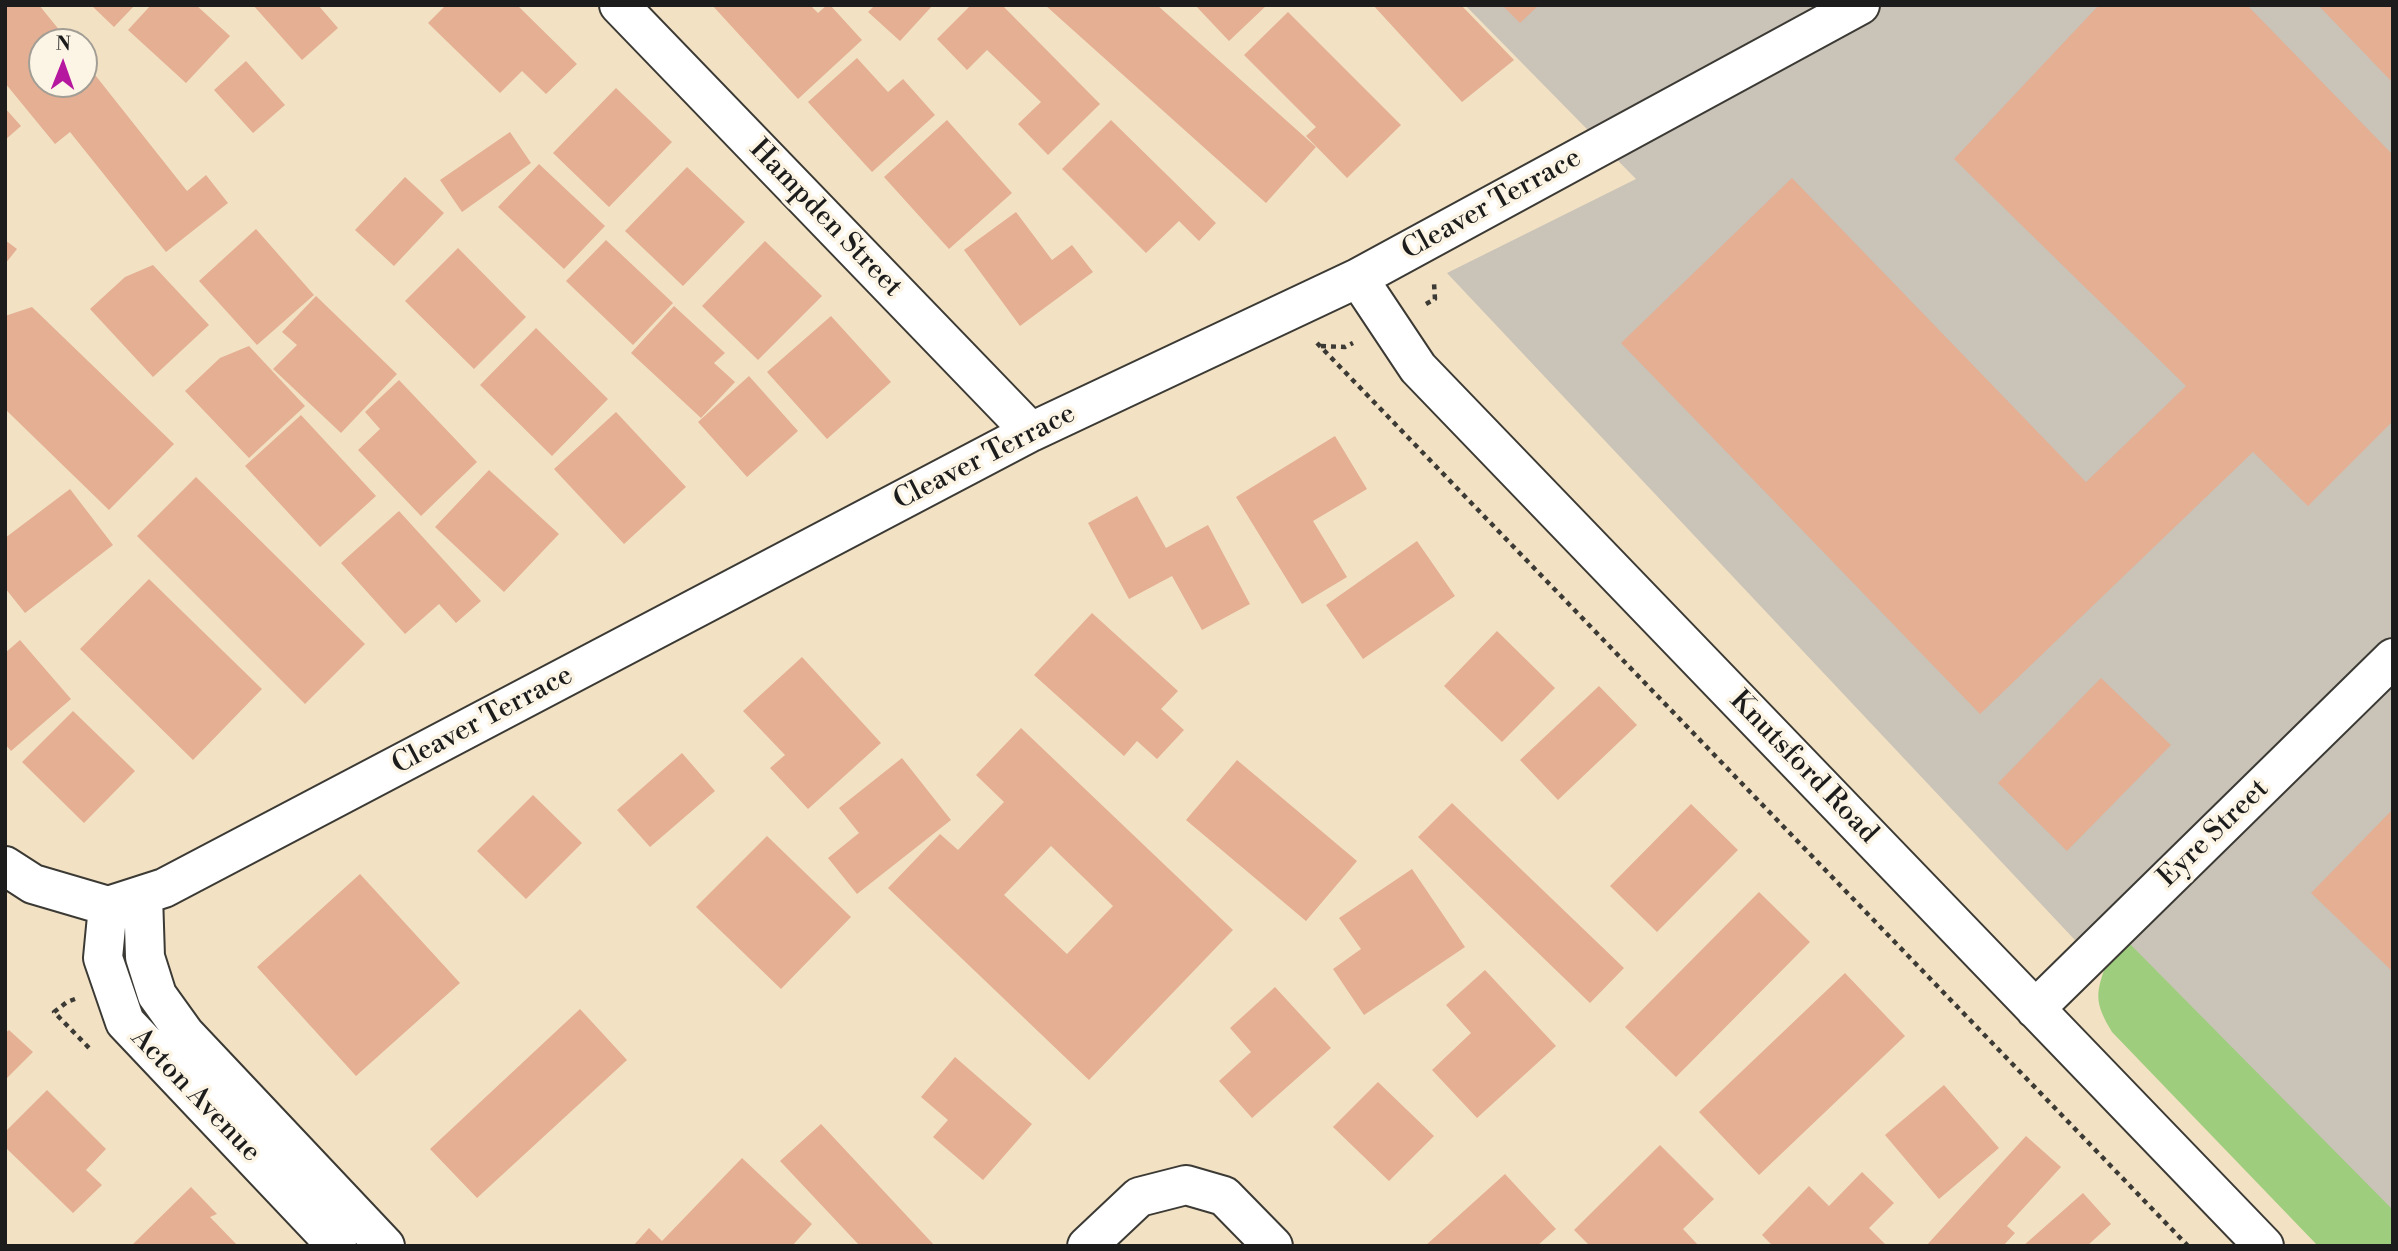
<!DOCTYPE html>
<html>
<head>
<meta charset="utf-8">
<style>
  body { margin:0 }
  #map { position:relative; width:2398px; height:1251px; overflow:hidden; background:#f2e1c3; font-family:"Libre Bodoni",serif }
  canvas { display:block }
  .frame { position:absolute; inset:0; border:7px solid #1c1c1c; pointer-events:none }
  .north { position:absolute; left:28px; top:28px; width:70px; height:70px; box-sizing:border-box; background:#fcf5e5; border:2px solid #a29e95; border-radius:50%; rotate:1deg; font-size:19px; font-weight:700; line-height:28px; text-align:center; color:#1c1c1c }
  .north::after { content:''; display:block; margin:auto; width:24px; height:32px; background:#b5179e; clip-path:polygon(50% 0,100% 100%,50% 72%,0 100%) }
</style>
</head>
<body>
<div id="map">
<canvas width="2398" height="1251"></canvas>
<div class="frame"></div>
<div class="north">N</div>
</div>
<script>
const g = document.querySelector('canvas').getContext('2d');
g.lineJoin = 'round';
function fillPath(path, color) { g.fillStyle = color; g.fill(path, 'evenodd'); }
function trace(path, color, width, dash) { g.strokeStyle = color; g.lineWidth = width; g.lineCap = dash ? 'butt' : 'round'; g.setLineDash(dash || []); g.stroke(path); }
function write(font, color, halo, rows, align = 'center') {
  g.font = font + ' "Libre Bodoni",serif'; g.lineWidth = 7; g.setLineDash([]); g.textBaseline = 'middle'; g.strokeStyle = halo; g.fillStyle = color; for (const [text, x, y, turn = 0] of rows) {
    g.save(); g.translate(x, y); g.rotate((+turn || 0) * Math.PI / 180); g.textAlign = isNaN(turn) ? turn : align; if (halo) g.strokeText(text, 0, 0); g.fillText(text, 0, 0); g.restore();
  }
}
fillPath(new Path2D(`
  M1465,5H2393V1246H2363L1447,273L1636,179Z`), '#cac3b8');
fillPath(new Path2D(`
  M2393,670V686L2130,944L2393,1210V1246H2318L2112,1032C2094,1002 2095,993 2108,960Z`), '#9ece7d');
fillPath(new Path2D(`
  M5,5H39L69,42H42V84H84V61L187,191L206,175L228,203L166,252L70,132L55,144L5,83Z
  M91,5H135L114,27Z
  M151,5H196L230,36L186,83L128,30Z
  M253,5H318L338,28L302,60Z
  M446,5H517L577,64L546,94L522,71L500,93L428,23Z
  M712,5H810L818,13L827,5H830L862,40L798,99Z
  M875,5H933L900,41L868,12Z
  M971,5H1002L1100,104L1048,155L1018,124L1041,102L987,50L967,70L937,39Z
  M1045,5H1157L1316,147L1266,203Z
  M1195,5H1267L1229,41Z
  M1373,5H1461L1514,60L1462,102Z
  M1502,5H1539L1520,23Z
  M2099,5H2247L2393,155V421L2308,506L2253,452L1980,714L1621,343L1792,178L2086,482L2186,386L1954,159Z
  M2318,5H2393V83Z
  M1288,12L1401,125L1347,178L1306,136L1316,127L1244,55Z
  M857,58L888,92L903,79L935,115L872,172L808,102Z
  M246,61L285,105L253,133L214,90Z
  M616,88L672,142L609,207L553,153Z
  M5,108L21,126L5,140Z
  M947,120L1012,193L949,249L884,177Z
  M1111,120L1216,223L1199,241L1179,221L1146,253L1062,169Z
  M510,132L531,163L462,212L440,180Z
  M539,164L605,226L564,269L498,207Z
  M687,167L745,222L683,286L625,231Z
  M405,177L444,213L394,266L355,230Z
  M1016,212L1052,260L1072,245L1093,272L1020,326L964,250Z
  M256,229L314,295L257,345L199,281Z
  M5,240L17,249L5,264Z
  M606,240L673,303L633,345L566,281Z
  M765,241L822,296L758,360L702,306Z
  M458,248L526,317L474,369L405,301Z
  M153,265L209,325L153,377L90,309L125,277Z
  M316,296L397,374L341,433L273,369L297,345L282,332Z
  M674,306L725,353L714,363L735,382L701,418L631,353Z
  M32,307L174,444L109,510L5,409V316Z
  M831,316L891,382L827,439L767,372Z
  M536,328L608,399L552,456L480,385Z
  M249,346L305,406L249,458L185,391L220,358Z
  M749,376L798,431L747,477L698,422Z
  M399,380L477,462L421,516L358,450L380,429L365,412Z
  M616,412L686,487L624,544L554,469Z
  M301,415L376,496L320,547L245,466Z
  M1335,436L1367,489L1313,521L1347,577L1302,604L1236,497Z
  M489,470L559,534L504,592L435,527Z
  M196,477L365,644L305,704L137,536Z
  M70,489L113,545L25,613L5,588V538Z
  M1137,496L1166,548L1208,525L1250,604L1202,630L1172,576L1129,599L1088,523Z
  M399,511L481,601L456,623L439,604L405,634L341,563Z
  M1417,541L1455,596L1363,659L1326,605Z
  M149,579L262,689L193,760L80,649Z
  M1092,613L1178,691L1161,709L1184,730L1157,759L1137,741L1124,756L1034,675Z
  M1497,631L1555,688L1502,742L1444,686Z
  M20,640L71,699L11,751L5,744V653Z
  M802,657L881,743L808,809L770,768L785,755L743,711Z
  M2101,678L2171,745L2067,851L1998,783Z
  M1599,686L1637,725L1558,800L1520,760Z
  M73,711L135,771L84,823L22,762Z
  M1021,728L1233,930L1089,1080L888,888L940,834L958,850L1004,802L976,775ZM1051,846L1113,906L1067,954L1004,895Z
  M682,753L715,791L650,847L617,810Z
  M902,758L951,820L857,894L828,858L859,833L839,808Z
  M1237,760L1357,861L1306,921L1186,820Z
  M533,795L582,843L526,899L477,851Z
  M1452,803L1624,968L1590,1003L1418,837Z
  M1691,804L1738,850L1657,932L1610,886Z
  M2393,809V972L2311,893Z
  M767,836L851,917L781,989L696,907Z
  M1412,869L1465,947L1364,1015L1333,969L1361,949L1339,918Z
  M360,874L460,983L356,1076L257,967Z
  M1759,892L1810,942L1676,1077L1625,1027Z
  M1485,970L1556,1046L1477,1118L1432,1070L1471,1033L1446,1005Z
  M1845,973L1905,1036L1759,1175L1699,1112Z
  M1275,987L1331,1048L1252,1118L1219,1081L1251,1052L1230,1028Z
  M580,1009L627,1060L477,1198L430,1149Z
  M9,1030L33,1052L5,1080V1033Z
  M955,1057L1032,1124L983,1180L933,1137L948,1120L921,1097Z
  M1378,1082L1434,1136L1389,1181L1333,1127Z
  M1944,1085L1999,1148L1939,1199L1885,1135Z
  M47,1090L106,1149L86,1170L102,1185L73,1213L5,1147V1132Z
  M821,1124L935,1246H860L780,1161Z
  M2026,1136L2061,1167L2007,1226L2015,1233L2003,1246H1926Z
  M1660,1145L1714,1199L1683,1229L1699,1246H1590L1574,1230Z
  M742,1158L812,1224L792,1246H633L649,1228L662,1241Z
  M1862,1172L1894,1203L1869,1228L1887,1246H1773L1762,1235L1809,1186L1829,1206Z
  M1505,1174L1556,1229L1537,1246H1425Z
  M191,1187L217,1214L210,1217L238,1246H131Z
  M2083,1193L2111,1224L2087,1246H2023Z`), '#e4af93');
const minor = new Path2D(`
  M619,5L1031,432
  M1358,278L1418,368L2264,1246
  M5,866L33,884L108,906
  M143,895L145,957L157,995L185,1034L385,1246
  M108,906L164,888L1031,432L1358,278L1860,5
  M108,906L103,958L125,1022L337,1246
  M2035,1009L2393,658
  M1087,1246L1139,1197L1186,1185L1224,1196L1273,1246`);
trace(minor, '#3c3a35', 42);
trace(new Path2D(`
  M1426,304L1435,299L1434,283
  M1317,343L2188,1246
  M1321,346L1345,347L1353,343
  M75,999L67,1002L54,1012L92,1051`), '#3c3a35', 4.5, [5, 5]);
trace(minor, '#fff', 38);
write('28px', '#1c1c1c', '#fcf5e5', [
  ["Cleaver Terrace",1492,205,-29],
  ["Hampden Street",825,219,46],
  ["Cleaver Terrace",985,458,-27],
  ["Cleaver Terrace",483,721,-28],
  ["Knutsford Road",1803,768,46],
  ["Eyre Street",2214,834,-44],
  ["Acton Avenue",195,1096,46]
]);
</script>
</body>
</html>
